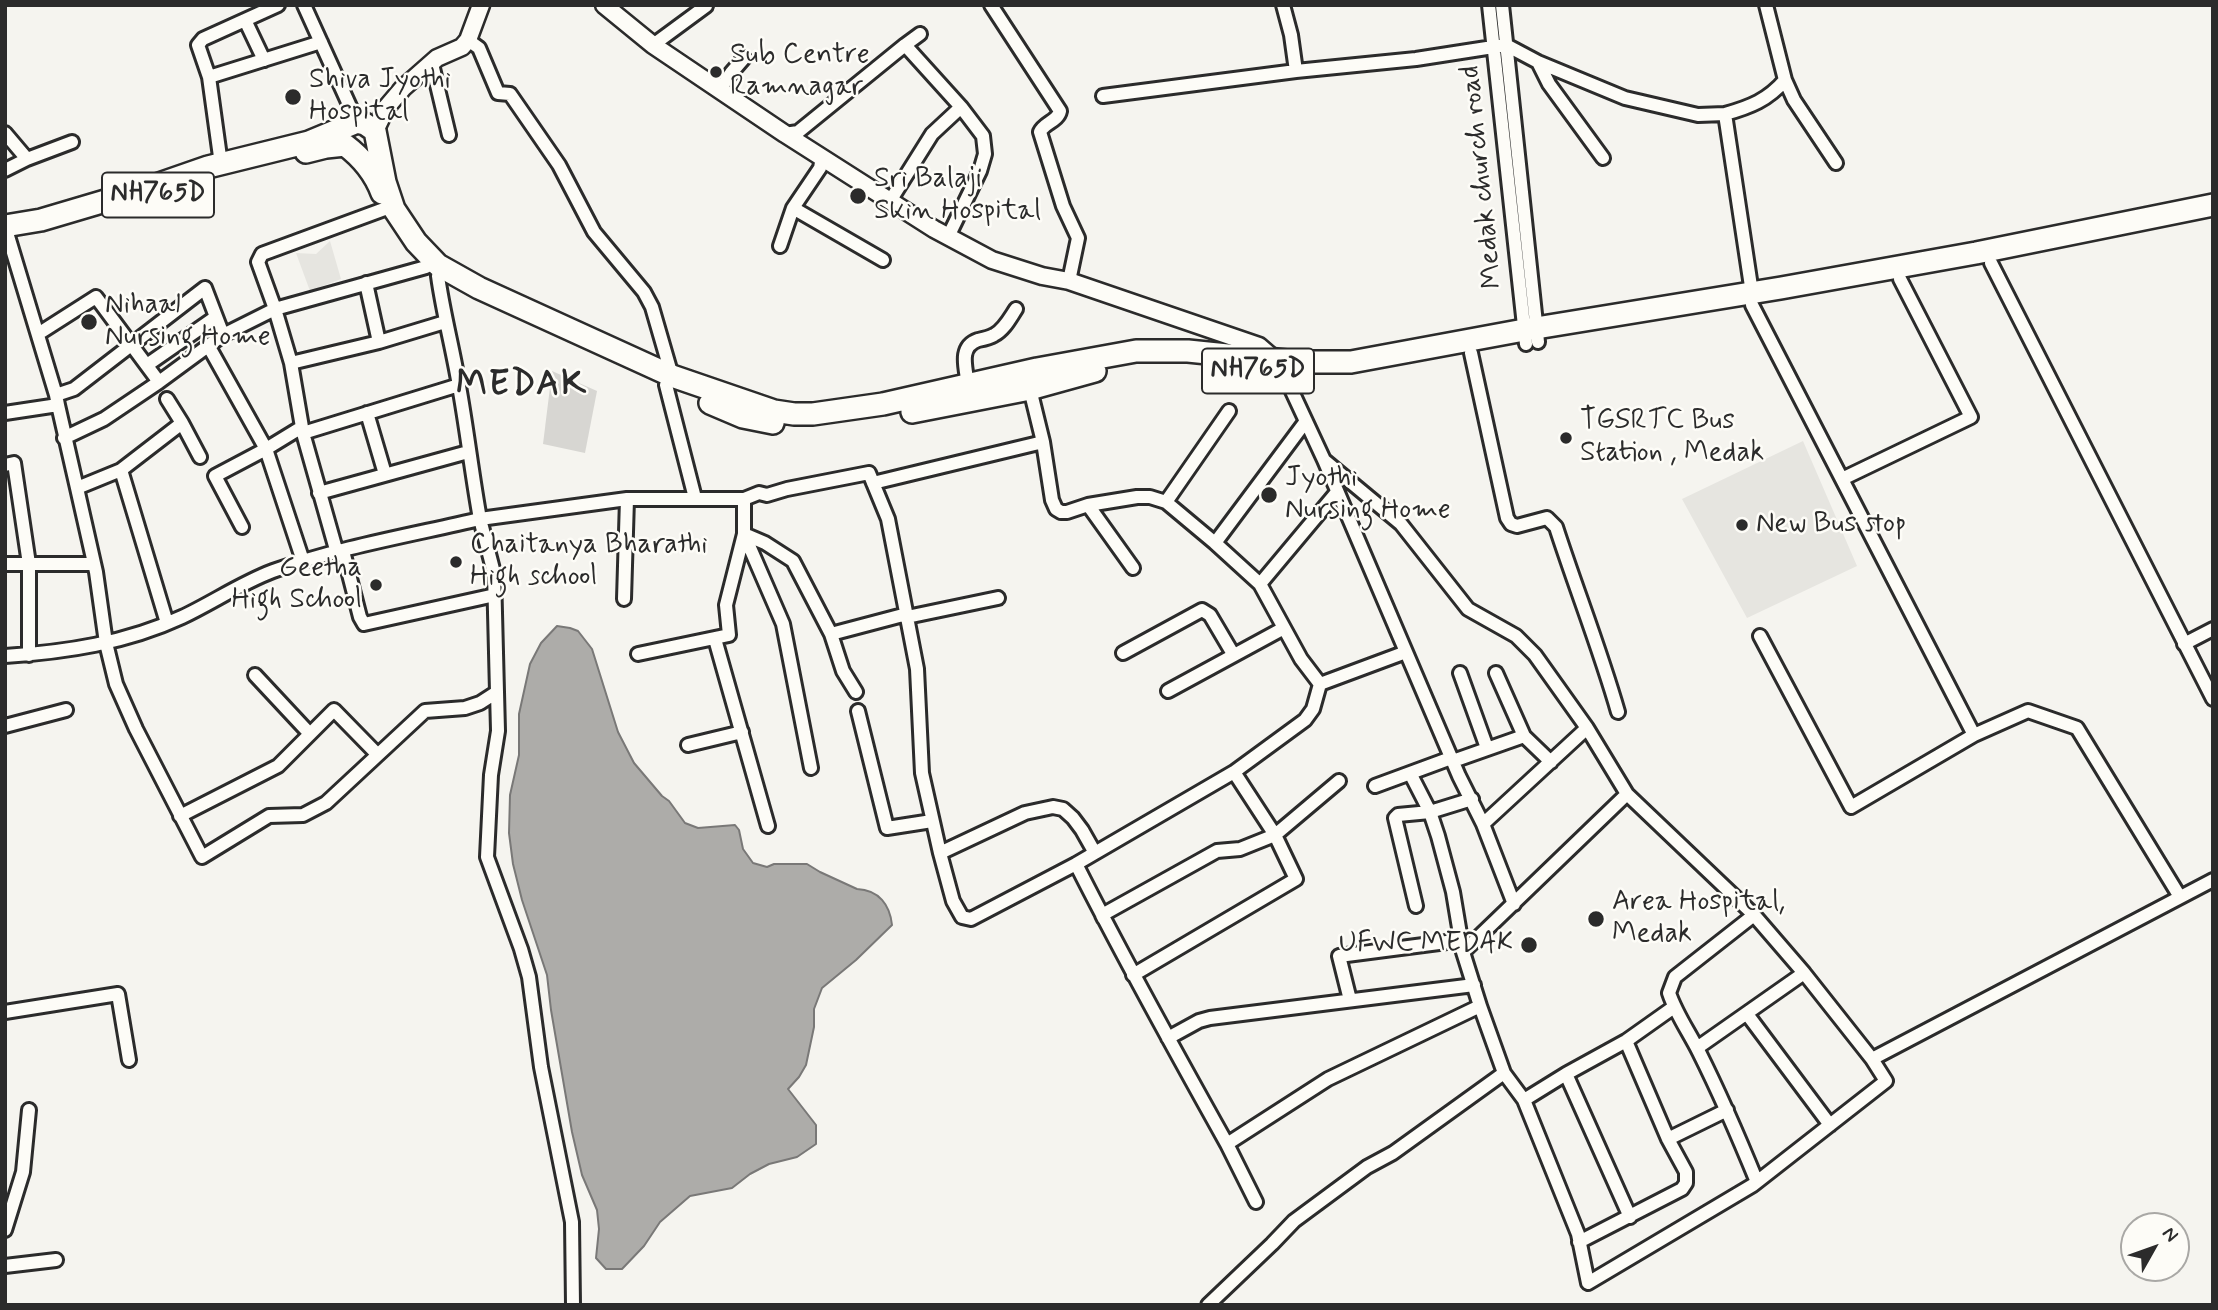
<!DOCTYPE html>
<html>
<head>
<meta charset="utf-8">
<style>
  body { margin:0 }
  #map { position:relative; width:2218px; height:1310px; overflow:hidden; background:#f5f4ef; font-family:Mynerve,sans-serif }
  canvas { display:block }
  .frame { position:absolute; inset:0; border:7px solid #2b2b2b; pointer-events:none }
  .north { position:absolute; left:2120px; top:1212px; width:70px; height:70px; box-sizing:border-box; background:#fdfcf7; border:2px solid #a9a8a5; border-radius:50%; rotate:50deg; font-size:19px; font-weight:700; line-height:28px; text-align:center; color:#2b2b2b }
  .north::after { content:''; display:block; margin:auto; width:24px; height:32px; background:#2b2b2b; clip-path:polygon(50% 0,100% 100%,50% 72%,0 100%) }
</style>
</head>
<body>
<div id="map">
<canvas width="2218" height="1310"></canvas>
<div class="frame"></div>
<div class="north">N</div>
</div>
<script>
const g = document.querySelector('canvas').getContext('2d');
g.lineJoin = 'round';
function fillPath(path, color) { g.fillStyle = color; g.fill(path, 'evenodd'); }
function trace(path, color, width, dash) { g.strokeStyle = color; g.lineWidth = width; g.lineCap = dash ? 'butt' : 'round'; g.setLineDash(dash || []); g.stroke(path); }
function write(font, color, halo, rows, align = 'center') {
  g.font = font + ' Mynerve,sans-serif'; g.lineWidth = 5; g.setLineDash([]); g.textBaseline = 'middle'; g.strokeStyle = halo; g.fillStyle = color; for (const [text, x, y, turn = 0] of rows) {
    g.save(); g.translate(x, y); g.rotate((+turn || 0) * Math.PI / 180); g.textAlign = isNaN(turn) ? turn : align; if (halo) g.strokeText(text, 0, 0); g.fillText(text, 0, 0); g.restore();
  }
}
fillPath(new Path2D(`
  M330,241L341,279L310,291L296,253L316,254Z
  M1803,441L1857,566L1747,618L1682,499Z`), '#e6e5e0');
fillPath(new Path2D(`
  M552,371L597,391L585,453L543,444Z`), '#d7d6d2');
const water = new Path2D(`
  M557,626L570,628L578,631L592,649L618,732L634,763L662,796L669,801L685,823L698,828L735,825L739,830L743,849L753,863L767,867L774,864H807L820,872L857,889C879,890 890,905 892,925L856,960L822,988L814,1009V1027L806,1065L799,1077L788,1089L816,1125V1144L797,1157L769,1164L750,1174L732,1188L690,1196L660,1222L644,1246L622,1269H606L596,1258L599,1229L597,1210L582,1175L572,1132L551,1010L547,975L522,900L513,864L509,833L510,795L519,755V714L530,664L541,643Z`);
fillPath(water, '#adaca9');
trace(water, '#797877', 2);
const street = new Path2D(`
  M304,5L357,122
  M991,5L1060,111C1058,121 1044,123 1040,132L1063,206L1078,238L1069,281
  M1283,5L1291,35L1296,71
  M1489,5L1526,344
  M1502,5L1538,342
  M1766,5L1785,80L1794,100L1836,163
  M245,20L264,60
  M468,40L479,48L498,93L510,94L559,165L594,232L644,292L652,307L672,376
  M653,45L706,6
  M905,45L920,34
  M1538,62L1549,84L1603,158
  M432,64L449,135
  M209,77L321,42
  M712,85H723L731,73L744,58
  M1103,96L1296,71L1416,59L1506,45L1538,62L1625,98L1698,115L1725,114
  M5,133L27,159
  M785,134L798,132L905,45L961,107L983,136L985,154L980,171L948,237
  M221,164L209,77L198,45L203,39L278,5
  M5,170L27,159L72,142
  M890,201L932,134L961,107
  M793,208L883,260
  M8,236L56,395
  M780,246L793,208L820,168L822,157
  M1991,263L2213,699
  M366,283L379,342
  M1752,293L1725,114C1750,107 1768,100 1785,80
  M1752,305L1974,735L1851,807L1760,636
  M38,334L96,297L159,382
  M209,347L266,449L302,427
  M1471,353L1507,518L1511,524L1517,526L1547,518L1556,527C1576,589 1600,649 1618,712
  M291,363L379,342L445,322
  M147,365L216,317
  M1284,374L1324,460L1459,776L1483,824L1514,904
  M666,385L695,498
  M968,385C966,368 958,347 978,340C983,339 989,338 994,335C1004,330 1010,318 1016,309
  M1030,389L1043,442L1052,500L1056,509L1061,512H1067L1088,505L1137,497H1150L1166,502L1215,543L1306,421
  M58,405L56,395L74,389L205,288L223,335
  M5,413L58,405L77,488L121,470L167,623
  M367,413L385,474
  M182,423L200,457
  M303,433L459,385
  M64,438L104,419L159,382L223,335L275,309L426,267
  M1324,460L1401,524L1468,609L1516,636L1535,655L1587,728L1627,794L1754,915L1804,973L1872,1059L1886,1081L1753,1185L1588,1283L1578,1234L1524,1100L1504,1073L1480,1006
  M5,465L14,463L29,564V655
  M121,470L182,423L167,399
  M1842,479L1971,417L1900,279
  M873,483L1043,442
  M77,488L96,572L106,643L116,684L136,729L202,857L269,816L303,815L326,803L425,711L465,708L480,703L497,692L494,573L480,519L627,499H744L759,493L767,495L787,489L869,473L888,519L917,669L922,773L940,853L953,901L962,917L971,919L1076,864L1234,772
  M319,493L468,452
  M744,499V534L783,624L811,768
  M1166,502L1229,411
  M1088,505L1133,568
  M242,527L215,476L266,449L303,561
  M1215,543L1260,584L1301,659L1320,684L1406,652
  M343,551L360,617L364,624L495,595
  M337,553L303,433L291,363L275,309L258,262L262,254L387,208
  M5,564H94
  M1260,584L1337,492
  M624,599L627,499
  M831,634L843,671L856,692
  M715,639L768,826
  M2184,644L2213,629
  M1123,653L1202,610L1210,615L1233,654
  M638,654L729,635L726,605L744,534L765,543L793,561L831,634L903,615L907,617L998,598
  M5,656C66,652 126,643 182,617C212,603 241,583 273,571C340,547 411,535 480,519C472,475 467,430 459,386C453,349 443,313 438,276
  M1460,673L1487,748
  M1496,673L1524,736L1551,762
  M255,675L310,734
  M1168,691L1284,628
  M497,692L498,731L491,775L487,857L521,949L529,977L541,1067L572,1222L573,1305
  M858,711L887,828L932,821
  M5,726L66,710
  M1974,735L2028,711L2077,728L2180,897
  M688,745L742,732
  M1453,761L1524,736
  M1410,773L1430,812L1438,836L1453,892L1463,952L1627,794
  M1375,786L1451,758
  M180,816L278,766L334,710L377,754
  M1483,824L1587,728
  M940,853L1025,813L1053,807L1063,809L1073,818L1082,830L1095,853
  M1076,864C1124,959 1175,1051 1227,1144L1328,1079L1480,1006L1463,952
  M1416,906L1395,818L1398,815L1430,812L1472,799
  M1754,915L1675,977L1669,993C1676,1014 1689,1032 1699,1052C1720,1094 1739,1138 1757,1182
  M1104,919L1102,915L1217,851L1240,849L1275,835L1339,781
  M1133,975L1296,879L1275,835L1234,772L1305,720L1313,709L1320,684
  M1350,1000L1339,956L1462,940
  M5,1012L118,994L129,1060
  M1747,1014L1830,1125
  M1168,1038L1199,1021L1210,1018L1474,985
  M1697,1048L1804,973
  M1872,1059L2213,880
  M1566,1074L1630,1217
  M1524,1100L1566,1074L1626,1041L1674,1007
  M1668,1139L1727,1110
  M1227,1144L1256,1202
  M5,1230L23,1172L29,1110
  M1579,1242L1682,1189L1686,1183V1172L1668,1139L1626,1041
  M5,1266L56,1260
  M1208,1305L1272,1244L1294,1221L1367,1167L1393,1153L1504,1073`);
const secondary = new Path2D(`
  M604,5L653,45L785,134L934,229L992,260L1042,276L1069,281L1259,346L1274,359L1284,374
  M375,131L386,108L403,88L437,58L462,47L468,40L481,5`);
const highway = new Path2D(`
  M306,152L326,147L345,145C361,157 375,174 382,193
  M5,226L41,220L139,191L208,167L309,142L357,122L365,124L375,131L385,182L394,209L416,242L438,265L479,288L672,376L774,411L794,414H813L883,404L1037,369L1136,351H1188L1296,362H1351L1524,330L1781,288L1976,253L2213,205
  M710,403L743,417L773,423
  M912,412L1030,389L1095,371`);
trace(street, '#2b2b2b', 18);
trace(secondary, '#2b2b2b', 21);
trace(highway, '#2b2b2b', 26);
trace(street, '#fdfcf7', 12);
trace(secondary, '#fdfcf7', 16);
trace(highway, '#fdfcf7', 21);
for (const [x, y, r, color] of [
  [716,72,7,"#2b2b2b"],
  [293,97,9,"#2b2b2b"],
  [858,196,9,"#2b2b2b"],
  [89,322,9,"#2b2b2b"],
  [1566,438,7,"#2b2b2b"],
  [1269,495,9,"#2b2b2b"],
  [1742,525,7,"#2b2b2b"],
  [456,562,7,"#2b2b2b"],
  [376,585,7,"#2b2b2b"],
  [1596,919,9,"#2b2b2b"],
  [1529,945,9,"#2b2b2b"]
]) { const dot = new Path2D(); dot.arc(x, y, r, 0, 2 * Math.PI); g.fillStyle = color; g.fill(dot); trace(dot, '#fdfcf7', 2.5); }
for (const [x, y, w] of [
  [158,195,112],
  [1258,371,112]
]) { const box = new Path2D(); box.roundRect(x - w / 2, y - 22.5, w, 45, 5); g.fillStyle = '#fdfcf7'; g.fill(box); trace(box, '#2b2b2b', 2); }
write('bold 26px', '#2b2b2b', null, [
  ["NH765D",158,195],
  ["NH765D",1258,371]
]);
write('28px', '#2b2b2b', '#fdfcf7', [
  ["Sub Centre",730,56],
  ["Ramnagar",730,88],
  ["Shiva Jyothi",309,81],
  ["Hospital",309,113],
  ["Sri Balaji",874,180],
  ["Skin Hospital",874,212],
  ["Nihaal",105,306],
  ["Nursing Home",105,338],
  ["TGSRTC Bus",1580,422],
  ["Station , Medak",1580,454],
  ["Jyothi",1285,479],
  ["Nursing Home",1285,511],
  ["New Bus stop",1756,525],
  ["Chaitanya Bharathi",470,546],
  ["High school",470,578],
  ["Geetha",362,569,"right"],
  ["High School",362,601,"right"],
  ["Area Hospital,",1612,903],
  ["Medak",1612,935],
  ["UFWC MEDAK",1513,945,"right"]
], 'left');
write('28px', '#2b2b2b', '#fdfcf7', [
  ["Medak church road",1483,177,-96]
]);
g.letterSpacing = '2px';
write('bold 35px', '#2b2b2b', '#fdfcf7', [
  ["MEDAK",522,387]
]);
g.letterSpacing = '0px';
</script>
</body>
</html>
